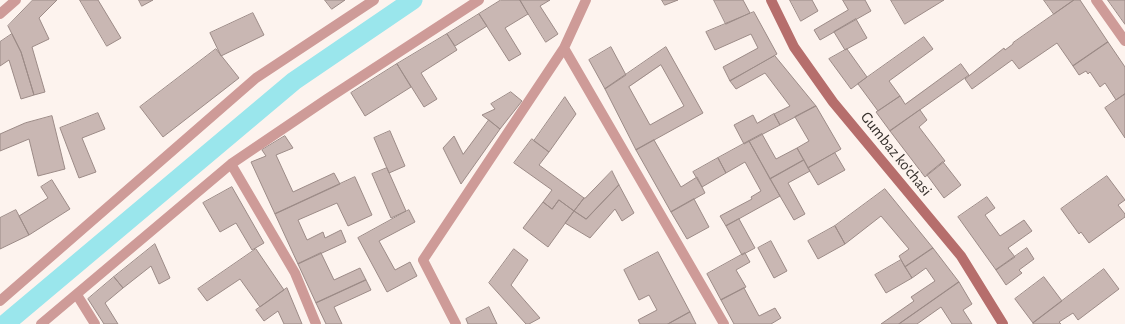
<!DOCTYPE html>
<html>
<head>
<meta charset="utf-8">
<style>
  body { margin:0 }
  canvas { display:block; background:#fdf3ee }
</style>
</head>
<body>
<canvas width="1125" height="324"></canvas>
<script>
const g = document.querySelector('canvas').getContext('2d');
g.lineJoin = 'round';
function trace(path, color, width, dash) { g.strokeStyle = color; g.lineWidth = width; g.lineCap = dash ? 'butt' : 'round'; g.setLineDash(dash || []); g.stroke(path); }
function fillPath(path, color) { g.fillStyle = color; g.fill(path, 'evenodd'); }
function write(font, color, halo, rows, align = 'center') {
  g.font = font + ' "Alegreya Sans",sans-serif'; g.lineWidth = 3; g.setLineDash([]); g.textBaseline = 'middle'; g.strokeStyle = halo; g.fillStyle = color; for (const [text, x, y, turn = 0] of rows) {
    g.save(); g.translate(x, y); g.rotate((+turn || 0) * Math.PI / 180); g.textAlign = isNaN(turn) ? turn : align; if (halo) g.strokeText(text, 0, 0); g.fillText(text, 0, 0); g.restore();
  }
}
trace(new Path2D(`
  M5,324L294,81L413,0`), '#9ae6ec', 19);
const building = new Path2D(`
  M33,0H57L39,18L49,39L32,47L45,92L34,95L21,52L8,26Z
  M80,0H98L121,38L107,46Z
  M139,0H153L142,6Z
  M325,0H345L332,9Z
  M501,0H520L528,14L505,28L521,54L509,61L479,14Z
  M520,0H550L540,6L558,34L546,42Z
  M662,0H678L665,5Z
  M714,0H743L750,13L726,24Z
  M790,0H812L818,11L801,21Z
  M843,0H865L871,11L820,40L814,30L848,10Z
  M891,0H944L905,24Z
  M1044,0H1074L1054,14Z
  M1074,0H1080L1108,42L1073,66L1057,43L1019,69L1012,60L972,89L965,79L1004,48L1005,50L1013,44V43Z
  M1108,0H1125V24Z
  M754,12L777,54L730,81L723,67L758,48L751,34L715,50L706,32Z
  M253,13L264,35L221,56L210,33Z
  M479,14L487,26L455,46L447,34Z
  M856,19L867,38L845,50L834,32Z
  M12,34L21,52L34,95L21,99L9,60L0,66V42Z
  M447,34L457,50L421,73L437,99L424,107L397,64Z
  M924,37L933,49L889,81L900,96L878,111L858,84Z
  M1108,42L1125,67V94L1116,100L1105,83L1100,87L1090,72L1088,74L1086,71L1079,75L1073,66Z
  M611,47L626,75L605,89L589,60Z
  M666,47L703,113L636,150L605,89ZM661,65L684,106L650,125L629,87Z
  M216,49L239,78L163,137L140,107Z
  M847,49L867,77L851,89L829,59Z
  M775,56L816,106L780,125L774,114L790,106L765,73L736,89L730,81Z
  M397,64L411,87L365,116L351,93Z
  M961,64L969,75L890,131L876,112L900,96L905,104Z
  M511,92L522,101L500,129L482,115L495,109L491,104Z
  M1125,94V138L1105,108Z
  M565,97L576,114L549,152L534,141Z
  M816,106L841,149L808,168L797,148L809,141L795,117Z
  M920,110L927,120L919,127L945,161L925,177L890,131Z
  M98,113L105,129L82,138L96,172L79,178L60,128Z
  M774,114L780,125L744,144L734,125L753,115L757,123Z
  M52,116L65,169L38,176L29,139L0,151V134L25,123Z
  M489,120L500,129L461,184L443,148L454,136L463,154Z
  M390,131L405,166L389,173L374,138Z
  M762,134L776,159L797,148L804,160L770,179L749,141Z
  M285,136L293,148L276,155L293,192L334,173L340,184L275,214L251,162L266,156L262,150Z
  M532,139L549,152L539,165L584,198L574,211L559,200L552,209L543,202L552,190L514,163Z
  M654,140L681,187L697,177L705,193L671,212L636,150Z
  M749,141L780,196L726,226L720,216L752,199L751,197L761,191L745,162L726,173L718,158Z
  M835,153L845,170L818,185L808,168Z
  M718,158L726,173L702,187L693,172Z
  M804,160L810,171L788,183L805,214L794,220L770,179Z
  M943,162L961,185L944,198L927,175Z
  M387,168L406,211L391,218L372,174Z
  M612,171L619,185L586,219L574,211L584,198H585Z
  M1107,176L1125,200L1118,205L1125,214V217L1089,243L1081,232L1079,234L1061,209Z
  M355,177L372,215L348,226L337,203L298,220L307,240L323,232L325,238L341,230L346,242L298,264L275,214Z
  M52,180L70,209L29,235L19,216L48,198L41,187Z
  M619,185L634,213L622,221L615,209L590,238L565,223L574,211L586,219Z
  M232,187L264,243L252,250L236,223L220,232L203,203Z
  M885,189L933,248L905,267L899,256L909,249L881,216L845,244L835,226Z
  M987,197L995,208L985,215L1000,236L1024,220L1032,231L1008,248L1015,257L996,270L958,217Z
  M694,199L709,227L687,239L671,212Z
  M559,200L574,211L548,247L523,228L543,202L552,209Z
  M16,210L29,235L0,249V218Z
  M409,210L415,222L379,241L395,270L410,262L417,276L387,292L358,238Z
  M739,219L755,248L742,255L726,226Z
  M835,226L845,244L818,259L808,241Z
  M771,241L787,271L774,278L758,248Z
  M155,244L170,278L159,284L151,266L123,288L114,277Z
  M933,248L959,282L899,324H881L914,301L911,297L935,281L926,268L912,278L905,267Z
  M1027,248L1034,259L1019,270L1022,273L1006,285L996,270Z
  M256,249L284,290L260,307L240,279L207,301L198,289Z
  M514,249L528,260L511,285L540,318L529,324H526L489,283Z
  M658,252L690,312L668,324H640L638,320L657,310L649,295L639,300L624,270Z
  M321,253L334,280L360,268L366,280L316,303L298,264Z
  M745,253L750,262L736,270L746,287L721,300L707,274Z
  M901,260L912,278L886,293L875,275Z
  M1104,269L1119,289L1078,320L1073,313L1059,322L1061,324H1033V323Z
  M114,277L123,288L105,303L118,324H104L88,299Z
  M1044,277L1062,301L1033,323L1015,299Z
  M366,280L371,290L334,307L342,324H326L316,303Z
  M959,282L972,304L963,310L972,324H952L941,307L917,324H899Z
  M287,288L302,324H284L278,311L264,321L256,310Z
  M744,288L759,316L775,308L781,318L771,324H734L721,300Z
  M489,307L497,324H468L466,319Z
  M690,312L696,324H668Z`);
fillPath(building, '#c9b7b3');
trace(building, '#9c8b87', 1);
trace(new Path2D(`
  M1096,0L1125,41
  M0,14L16,0
  M564,48L724,324
  M231,164L295,273L316,324
  M77,295L95,324
  M0,301L256,78L374,0
  M41,324L231,164L327,99L479,0
  M456,324L423,260L564,48L586,0`), '#ce9b98', 10);
trace(new Path2D(`
  M771,0L794,47L833,102L961,256L1003,324`), '#b66e6c', 10);
write('16px', '#36302c', '#fdf3ee', [
  ["Gumbaz ko'chasi",896,154,51]
]);
</script>
</body>
</html>
